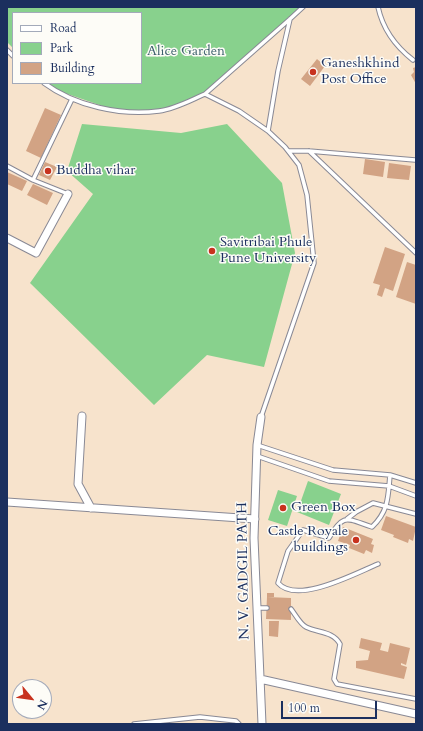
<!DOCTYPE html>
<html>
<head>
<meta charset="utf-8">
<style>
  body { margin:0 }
  #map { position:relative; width:423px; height:731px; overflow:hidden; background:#f7e3cc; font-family:Cardo,serif }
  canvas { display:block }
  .frame { position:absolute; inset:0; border:8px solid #1b2f5e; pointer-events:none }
  .legend { position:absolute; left:12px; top:12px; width:130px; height:72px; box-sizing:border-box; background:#fdfcf7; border:1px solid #a3aaba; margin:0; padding:5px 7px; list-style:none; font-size:12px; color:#1b2f5e }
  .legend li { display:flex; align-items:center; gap:8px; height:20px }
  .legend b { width:20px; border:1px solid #a3aaba }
  .north { position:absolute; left:12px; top:679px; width:40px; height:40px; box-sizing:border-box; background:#fdfcf7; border:1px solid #a3aaba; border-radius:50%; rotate:119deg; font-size:11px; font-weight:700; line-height:16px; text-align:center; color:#1b2f5e }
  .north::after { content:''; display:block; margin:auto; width:14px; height:18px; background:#c8321e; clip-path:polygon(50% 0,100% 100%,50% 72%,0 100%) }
  .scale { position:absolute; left:281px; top:701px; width:96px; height:18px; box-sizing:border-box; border:2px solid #1b2f5e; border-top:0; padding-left:5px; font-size:12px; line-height:14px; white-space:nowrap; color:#1b2f5e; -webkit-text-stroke:3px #fdfcf7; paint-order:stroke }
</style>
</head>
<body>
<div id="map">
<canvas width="423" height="731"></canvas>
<div class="frame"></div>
<ul class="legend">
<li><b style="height:5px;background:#fff"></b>Road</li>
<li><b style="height:11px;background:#88d18d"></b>Park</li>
<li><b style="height:11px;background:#d2a384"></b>Building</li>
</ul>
<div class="north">N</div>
<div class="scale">100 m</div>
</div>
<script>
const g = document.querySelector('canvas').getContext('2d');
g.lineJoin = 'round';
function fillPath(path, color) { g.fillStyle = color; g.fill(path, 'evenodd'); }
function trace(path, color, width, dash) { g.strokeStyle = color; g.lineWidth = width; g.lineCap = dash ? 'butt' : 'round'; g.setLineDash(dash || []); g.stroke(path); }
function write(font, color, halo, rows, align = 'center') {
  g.font = font + ' Cardo,serif'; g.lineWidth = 3; g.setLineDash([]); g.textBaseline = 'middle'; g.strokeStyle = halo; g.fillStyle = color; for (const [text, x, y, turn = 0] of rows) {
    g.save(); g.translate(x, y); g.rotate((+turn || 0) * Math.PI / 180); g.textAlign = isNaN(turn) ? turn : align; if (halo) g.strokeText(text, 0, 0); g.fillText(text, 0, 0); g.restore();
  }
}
fillPath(new Path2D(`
  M7,7H303L205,94L159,111H117L53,89L47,83H141V13H13V48L7,42Z
  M82,124L181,133L227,124L282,183L295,253L264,367L207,355L154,405L30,283L93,194L67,171Z
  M308,481L341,494L329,525L297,512Z
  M278,490L297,496L287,526L268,520Z`), '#88d18d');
fillPath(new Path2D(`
  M317,59L325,66L310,86L301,79Z
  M416,67V84L411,75L414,72L413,68Z
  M45,108L61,115L41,158L26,151Z
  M365,159L385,162L383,177L363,174Z
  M45,162L57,167L50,180L39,175Z
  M389,163L411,166L409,180L387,178Z
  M7,172L27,181L22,191L7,184Z
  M33,184L53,193L47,205L27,195Z
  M385,247L405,254L393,291L385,288L382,297L377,295L380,285L373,283Z
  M407,262L416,265V304L396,297Z
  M386,516L416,527L413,541L409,539L408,543L393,537L394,535L381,530Z
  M343,527L373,539L371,544L374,545L372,553L366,550L364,554L349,548L350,545L338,541Z
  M267,593H274V597H267Z
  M267,597L291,598V620L266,619Z
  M269,621H279L278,637L269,636Z
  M361,638L382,643L380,650L388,652L390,643L410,648L406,665L401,663V665L407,667L404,679L356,668V661L368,660L370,651L359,648Z`), '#d2a384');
const lane = new Path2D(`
  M378,7C383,30 395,46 413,60
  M290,19L278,71L268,131L239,111L205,94L290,19L303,7
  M7,50L13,56
  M44,83C75,106 121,116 159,111C175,109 191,100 205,94
  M289,151H309L415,160
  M309,151L416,253
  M7,166L33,180L68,194
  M33,180L72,99
  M261,417L314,263L307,195L299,165L285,147L268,131
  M257,445L333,470L390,475L416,483
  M257,456L329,481L389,486L416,496
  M347,519L356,512L373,503L416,514
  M378,564C356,573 297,605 278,583L288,551L303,530L329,538C344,512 347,519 372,527C389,511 388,496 390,475
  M258,608H267
  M291,609C295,614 300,624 306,627C318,633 333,631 340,644L334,679L337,684L416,699
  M134,724L200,717L236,721L239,724`);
const street = new Path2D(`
  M7,238L36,253L68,194
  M82,416L78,484L91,508
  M261,417L257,445L254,538L262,724
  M7,502L255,519
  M260,679L416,714`);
trace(lane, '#898995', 5.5);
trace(street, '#898995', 9);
trace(lane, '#fff', 3.5);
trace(street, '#fff', 7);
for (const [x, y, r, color] of [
  [313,72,4,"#c8321e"],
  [48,171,4,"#c8321e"],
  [212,251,4,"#c8321e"],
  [283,508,4,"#c8321e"],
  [356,540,4,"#c8321e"]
]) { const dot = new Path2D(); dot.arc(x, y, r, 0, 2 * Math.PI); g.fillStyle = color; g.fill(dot); trace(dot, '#fdfcf7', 1.5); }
write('14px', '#3c606c', '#fdfcf7', [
  ["Alice Garden",186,52]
]);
write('14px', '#1b2f5e', '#fdfcf7', [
  ["Ganeshkhind",321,64],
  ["Post Office",321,80],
  ["Buddha vihar",56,171],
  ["Savitribai Phule",220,243],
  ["Pune University",220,259],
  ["Green Box",291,508],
  ["Castle Royale",348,532,"right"],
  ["buildings",348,548,"right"]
], 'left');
write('14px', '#1b2f5e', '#fdfcf7', [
  ["N. V. GADGIL PATH",244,571,-91]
]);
</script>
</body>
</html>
